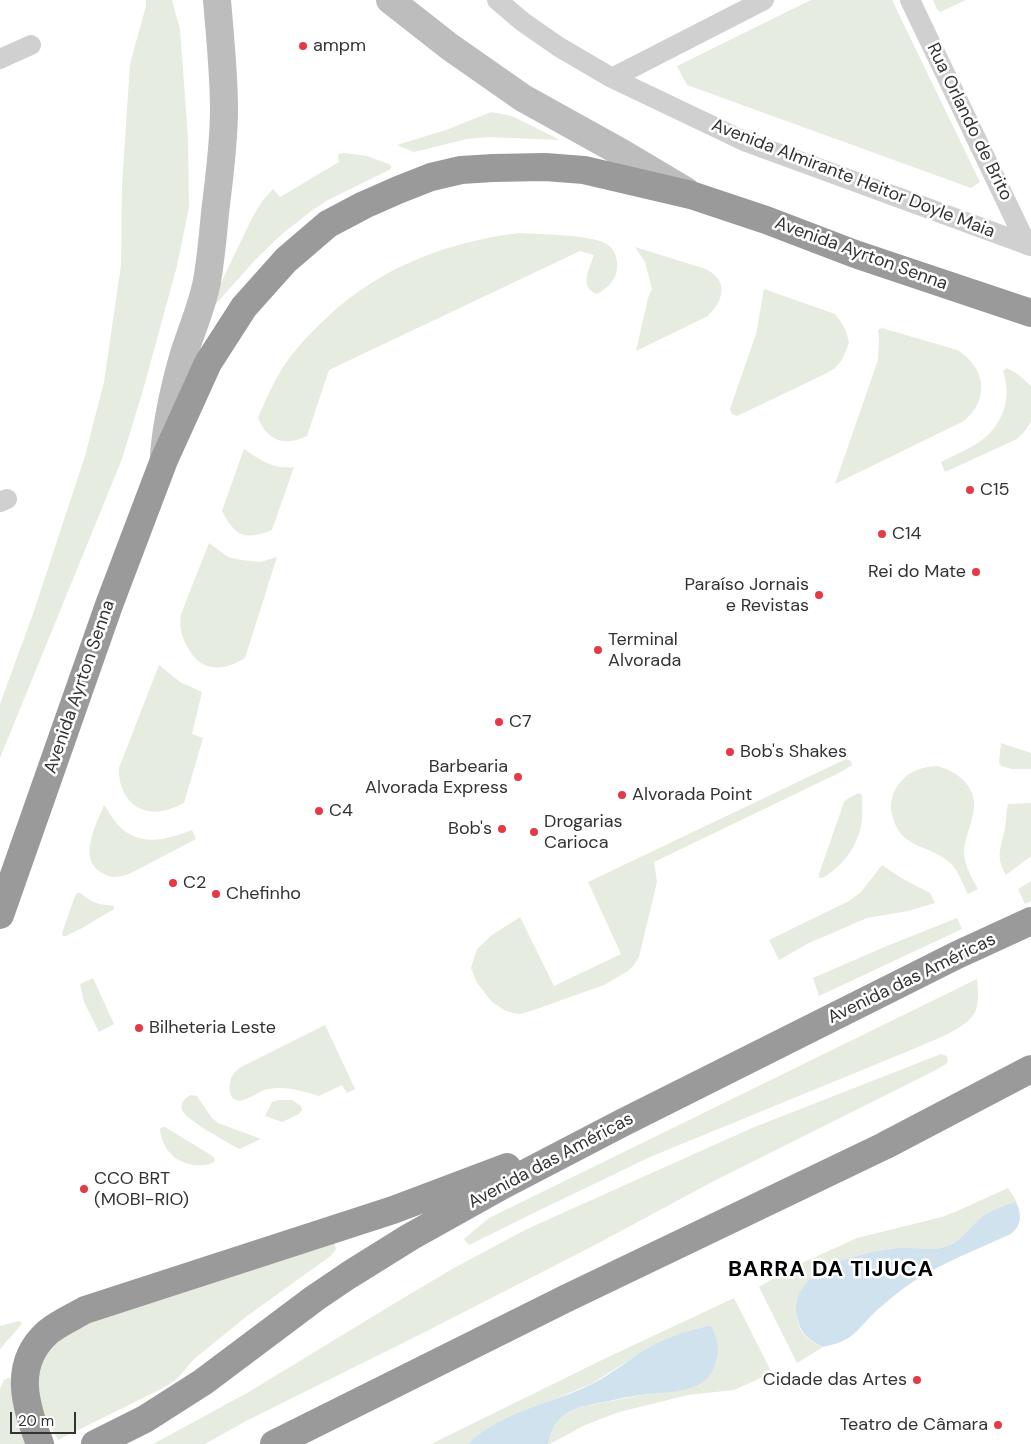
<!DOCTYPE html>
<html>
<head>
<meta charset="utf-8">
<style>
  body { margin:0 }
  #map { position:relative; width:1031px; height:1444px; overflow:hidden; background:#fff; font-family:"DM Sans",sans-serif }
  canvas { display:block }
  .scale { position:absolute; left:10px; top:1412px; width:66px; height:22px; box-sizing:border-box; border:2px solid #333; border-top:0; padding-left:6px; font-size:15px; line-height:18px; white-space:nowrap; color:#333; -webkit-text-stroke:4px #fff; paint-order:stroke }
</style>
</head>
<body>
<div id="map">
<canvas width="1031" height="1444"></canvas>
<div class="scale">20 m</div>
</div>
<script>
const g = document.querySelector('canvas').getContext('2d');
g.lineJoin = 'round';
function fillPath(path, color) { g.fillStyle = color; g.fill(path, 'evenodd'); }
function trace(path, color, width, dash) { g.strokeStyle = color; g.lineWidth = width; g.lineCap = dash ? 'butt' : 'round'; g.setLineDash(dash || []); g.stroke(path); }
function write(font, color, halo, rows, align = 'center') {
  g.font = font + ' "DM Sans",sans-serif'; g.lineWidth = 5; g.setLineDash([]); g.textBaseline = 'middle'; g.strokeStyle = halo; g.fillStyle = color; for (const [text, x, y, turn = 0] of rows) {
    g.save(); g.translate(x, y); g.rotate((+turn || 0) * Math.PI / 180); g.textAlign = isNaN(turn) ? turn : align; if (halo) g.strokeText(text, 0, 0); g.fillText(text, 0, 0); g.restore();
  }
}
fillPath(new Path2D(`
  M146,0H172L180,29L188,137L189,207L177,266L143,390L122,459L0,758V704L34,611L85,456L104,382L121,265L122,185L130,64L146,6Z
  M811,0H892L980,182L971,188L687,85L677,66Z
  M933,0H966L940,12L937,9Z
  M491,112L512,116L560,140L489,137L467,139L414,152L397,145L446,130Z
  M345,153L367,156L389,164L391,166V169L326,201L310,212L282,234L256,259L215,305L218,289L253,216L263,200L273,189L280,197L339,162L338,154Z
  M519,233C537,234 594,235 607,244C615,250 618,259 617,268C616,281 607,288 597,294C578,287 590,268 594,255L580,251L329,370L307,436C284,447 268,441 258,418C266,399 274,381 285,364C294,351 306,338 317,327C373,270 441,243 519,233Z
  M635,247L706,269C729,282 724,299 708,316L636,351L648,298L652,289L645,262Z
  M764,289L835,314L841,322L846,331L849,343L842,360L835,368L825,374L737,416L732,414L730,409L756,334Z
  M882,328L957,350C986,368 990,399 964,421L835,484L878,360L879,340L878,330Z
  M1007,368L1019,375L1031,386V422L1024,432L1017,439L945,472L941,462C954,455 970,449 982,440C1004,423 1012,397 1003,371Z
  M244,449C260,460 274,470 294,467L272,530C244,541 235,536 222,511Z
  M209,543L228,557L241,560L260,562L277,557L245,658C221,673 199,672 186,644C181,635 179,624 181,614Z
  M159,665L180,682L202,692L192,734L203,738L184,803C177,806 170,810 162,811C134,816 118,793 119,768Z
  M1001,743L1031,753V769H1012L1001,766L999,762Z
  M846,759L851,761L852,765L841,772L654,862L657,882L639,957L634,965L628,971L604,985L531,1011L520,1014L513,1013L504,1010L492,1002L477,983L471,968L477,949L492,935L520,917L554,986L621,954L588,882Z
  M937,766C960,772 979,789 973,814C971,827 964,839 964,852C964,865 972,878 978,889L968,894C962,883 958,869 948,861C927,844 902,849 893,818C889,807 891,795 898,785C908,771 921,767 937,766Z
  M859,793L862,795C862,805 863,816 861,826C858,842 848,858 835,869C830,873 825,878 819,878V874L844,802L847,799Z
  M1031,803V856L1006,875C995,856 1001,848 1005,828C1006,820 1006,812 1008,804Z
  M104,805C109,811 112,818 117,824C139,848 166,840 192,830L196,839L129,874C119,877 111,879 102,873C77,859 96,825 104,805Z
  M882,865L903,879L930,893L935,903L908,911L867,918L809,943L779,960L769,940L849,901L861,892Z
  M1031,881V901L1025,904L1018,889Z
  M77,893H80L91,901L99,904L114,906V909L84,927L66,936H63L62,933L75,896Z
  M957,918L962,929L819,996L813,978L882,948Z
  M93,978L114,1024L99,1032L84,1002L80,984Z
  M977,979C978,989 979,1000 976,1010C969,1029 928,1042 911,1050L650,1157L544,1208L469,1245L464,1239L489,1218Z
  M325,1025L355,1089L347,1093L342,1085L319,1096C302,1091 286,1086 268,1089C260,1090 244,1104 236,1100C226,1096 229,1078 235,1072C237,1070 239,1069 241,1067Z
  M941,1054L947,1056L948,1061L946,1064L934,1071L712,1182L593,1246L421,1334L246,1421L205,1444H153L247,1393L400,1300L454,1268L527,1229L752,1128Z
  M191,1095L197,1096L212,1118L218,1123L261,1139L239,1149C229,1143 184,1119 182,1110C180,1102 185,1098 191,1095Z
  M279,1100H292L301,1106L302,1110L299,1114L282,1122L265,1116L272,1102Z
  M165,1127L214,1157L215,1161C210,1165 203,1166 196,1165C176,1164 162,1149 160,1129L162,1127Z
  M1008,1188L1017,1202C1002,1207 988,1211 976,1222C966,1231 961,1241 947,1246C932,1252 918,1248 902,1248C872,1248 811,1265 799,1295C795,1303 796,1310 797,1318C799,1334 809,1341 823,1347L797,1363L759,1287L791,1268L857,1238L942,1217L955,1212Z
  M334,1242L336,1249L332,1255L247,1316L193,1360L178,1378L163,1388L58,1440L40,1405L37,1366L45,1350L67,1328Z
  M734,1298L772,1373L734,1390L688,1395L619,1412L585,1425L550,1444H548C553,1424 560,1414 580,1407L642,1395L687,1388L717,1361L718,1345L712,1327L700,1328L675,1336L648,1348L593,1383L495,1425L468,1444H431L604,1359Z
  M19,1321L22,1323C16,1333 6,1340 0,1350V1326Z
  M8,1378L15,1379L32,1444H0V1389L4,1380Z`), '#e6ecdf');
fillPath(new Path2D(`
  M1016,1202C1022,1214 1022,1225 1011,1234C978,1249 944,1262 914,1281C901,1290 887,1301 875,1312C855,1332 853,1341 823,1347C808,1340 800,1333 797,1317C787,1269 863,1251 898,1248C914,1247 931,1252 947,1246C960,1242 966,1231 976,1222C987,1211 1001,1207 1016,1202Z
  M709,1326L712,1327C714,1333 717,1339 718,1345C719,1361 712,1378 698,1385C683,1393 658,1392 641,1395C620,1398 600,1403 580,1407C560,1414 553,1424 548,1444H468C502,1411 552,1404 592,1384C612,1374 629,1359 648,1348C666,1338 688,1330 709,1326Z`), '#cfe2ee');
trace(new Path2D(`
  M497,0L523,22L559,47L612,78L744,141L1031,246
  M910,0L1027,245
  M0,59L31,45
  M612,78L764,0
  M0,502L7,499`), '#d0d0d0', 20);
trace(new Path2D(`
  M390,0L450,47L523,98L622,153L686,191
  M164,454C167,421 174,389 183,357C191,331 202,307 207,281C211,258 213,235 215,213C219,179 224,144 224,110C224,73 220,37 217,0`), '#bdbdbd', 28);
trace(new Path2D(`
  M0,915L109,605L164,460L208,363L244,307L286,260L328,224L364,205L398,190L431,177L461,170L493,168L545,167L584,170L691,195L766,220L855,254L1031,313
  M40,1444C25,1405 12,1364 48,1332C59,1323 73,1317 85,1310L393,1210L507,1167
  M95,1444L145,1419L203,1382L315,1298L349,1275L410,1237L503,1185L622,1123L957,955L1031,921
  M274,1444L567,1298L884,1146L1031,1069`), '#9a9a9a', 28);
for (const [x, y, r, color] of [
  [303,46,5,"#e63946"],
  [970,490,5,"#e63946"],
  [882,534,5,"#e63946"],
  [976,572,5,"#e63946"],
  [819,595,5,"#e63946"],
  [598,650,5,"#e63946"],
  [499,722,5,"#e63946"],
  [730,752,5,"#e63946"],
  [518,777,5,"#e63946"],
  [622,795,5,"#e63946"],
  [319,811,5,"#e63946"],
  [502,829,5,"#e63946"],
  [534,832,5,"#e63946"],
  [173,883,5,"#e63946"],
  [216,894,5,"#e63946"],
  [139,1028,5,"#e63946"],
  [84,1189,5,"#e63946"],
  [917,1380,5,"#e63946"],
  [998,1425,5,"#e63946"]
]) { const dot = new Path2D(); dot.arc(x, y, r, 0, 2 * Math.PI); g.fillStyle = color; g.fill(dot); trace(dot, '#fff', 2); }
write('18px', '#333', '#fff', [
  ["ampm",313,46],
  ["C15",980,490],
  ["C14",892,534],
  ["Rei do Mate",966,572,"right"],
  ["Paraíso Jornais",809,585,"right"],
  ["e Revistas",809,606,"right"],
  ["Terminal",608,640],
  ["Alvorada",608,661],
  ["C7",509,722],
  ["Bob's Shakes",740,752],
  ["Barbearia",508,767,"right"],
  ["Alvorada Express",508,788,"right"],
  ["Alvorada Point",632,795],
  ["C4",329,811],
  ["Drogarias",544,822],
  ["Carioca",544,843],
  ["Bob's",492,829,"right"],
  ["C2",183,883],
  ["Chefinho",226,894],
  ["Bilheteria Leste",149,1028],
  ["CCO BRT",94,1179],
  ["(MOBI-RIO)",94,1200],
  ["Cidade das Artes",907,1380,"right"],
  ["Teatro de Câmara",988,1425,"right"]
], 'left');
write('18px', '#333', '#fff', [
  ["Rua Orlando de Brito",969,122,64],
  ["Avenida Almirante Heitor Doyle Maia",853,179,21],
  ["Avenida Ayrton Senna",861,254,20],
  ["Avenida Ayrton Senna",80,687,-71],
  ["Avenida das Américas",912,979,-26],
  ["Avenida das Américas",551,1161,-28]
]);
g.letterSpacing = '1px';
write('bold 22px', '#000', '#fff', [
  ["BARRA DA TIJUCA",831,1270]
]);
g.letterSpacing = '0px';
</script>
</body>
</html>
